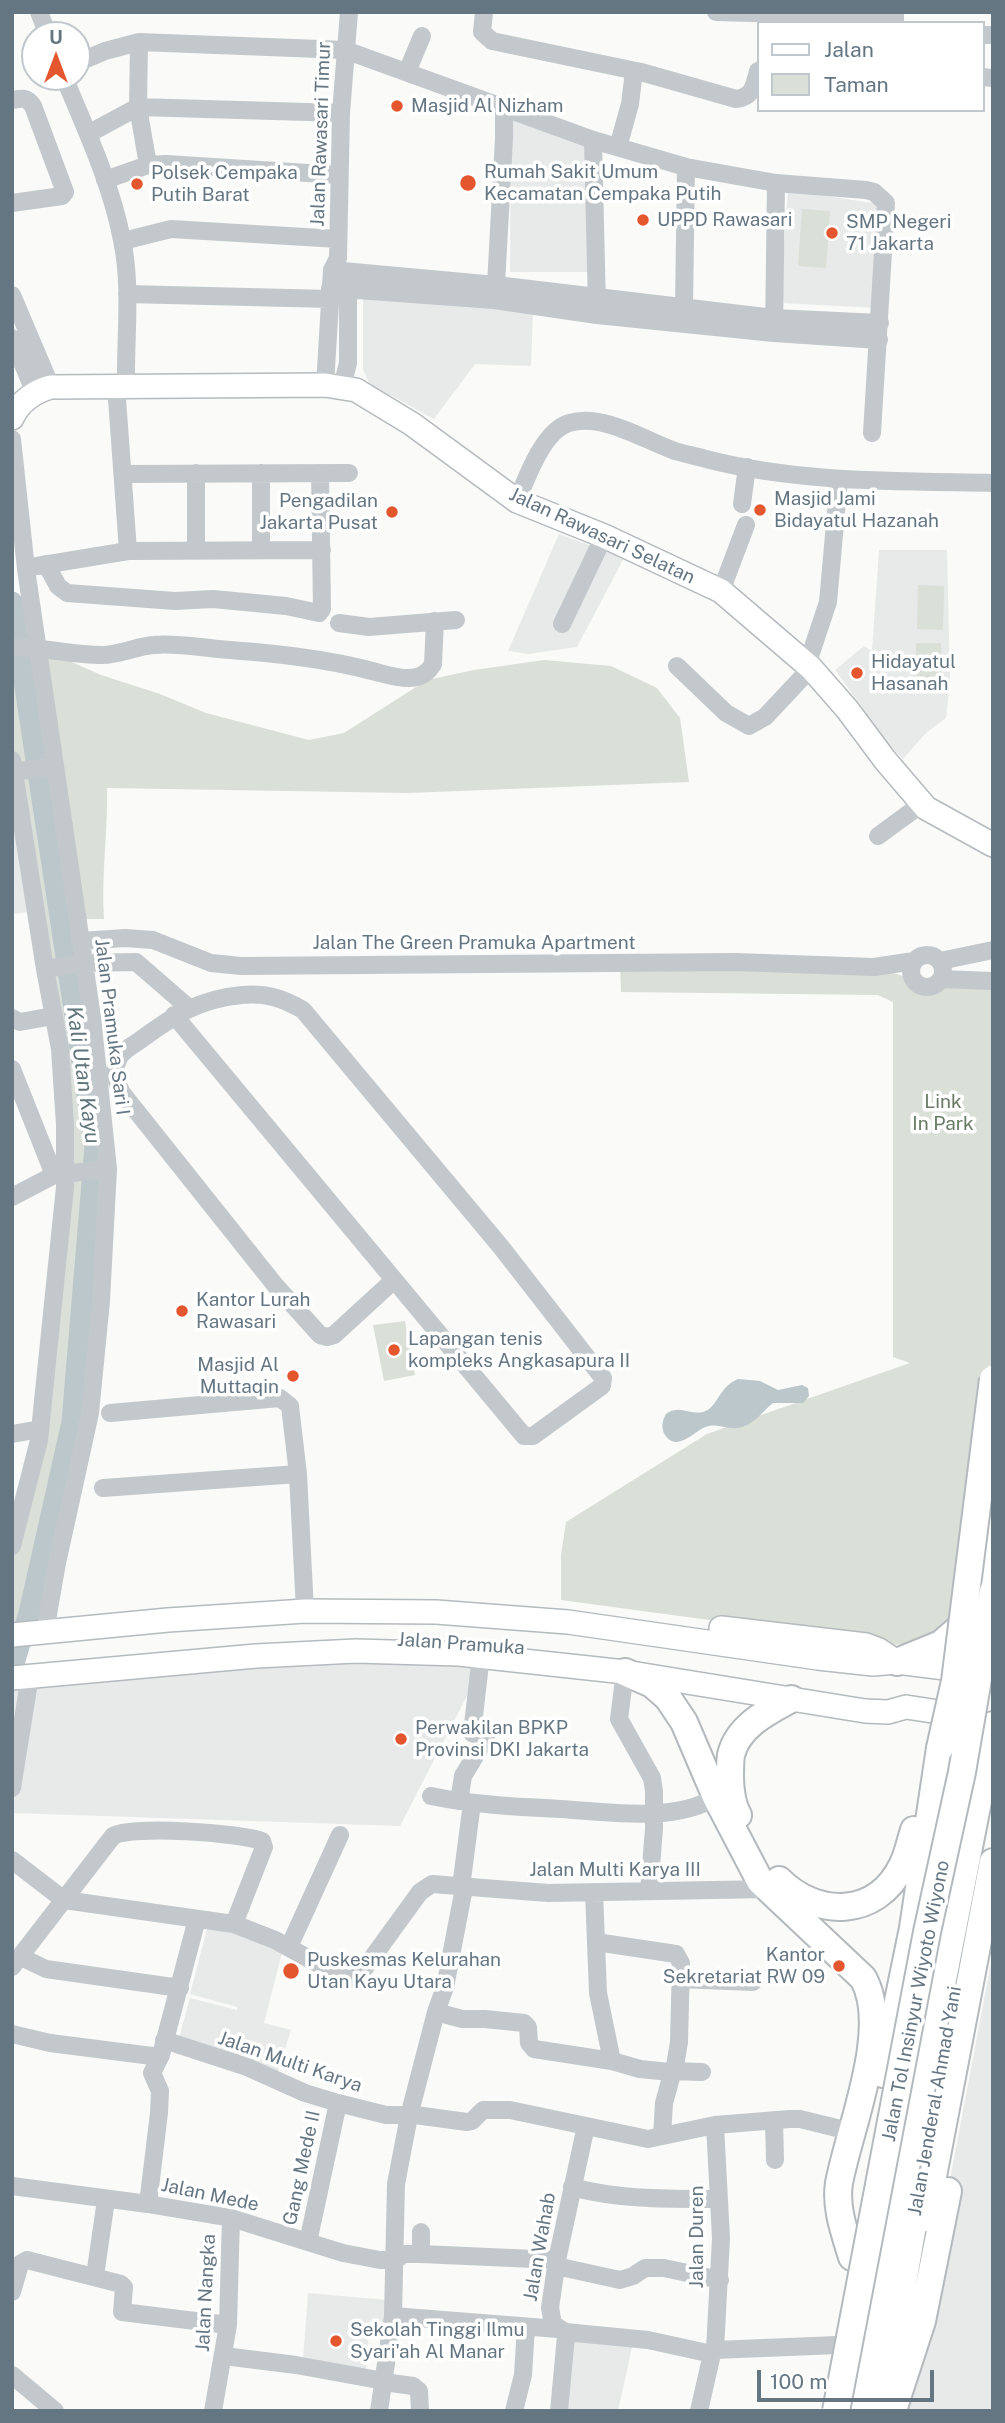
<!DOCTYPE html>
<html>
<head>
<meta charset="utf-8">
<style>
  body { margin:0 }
  #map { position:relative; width:1005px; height:2423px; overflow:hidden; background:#fafaf8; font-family:"Public Sans",sans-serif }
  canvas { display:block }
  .frame { position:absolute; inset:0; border:14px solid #657683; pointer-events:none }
  .legend { position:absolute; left:757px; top:21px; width:228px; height:91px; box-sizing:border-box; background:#fff; border:2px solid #c1c8cd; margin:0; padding:9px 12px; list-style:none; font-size:21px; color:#657683 }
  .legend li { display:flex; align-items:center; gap:14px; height:35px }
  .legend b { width:35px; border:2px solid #c1c8cd }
  .north { position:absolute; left:21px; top:21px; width:70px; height:70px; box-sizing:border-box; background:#fff; border:2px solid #c1c8cd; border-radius:50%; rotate:0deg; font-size:19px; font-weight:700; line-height:28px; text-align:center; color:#657683 }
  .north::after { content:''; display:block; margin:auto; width:24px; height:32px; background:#e4572e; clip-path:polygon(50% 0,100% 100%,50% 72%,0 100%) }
  .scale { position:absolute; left:757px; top:2370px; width:177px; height:32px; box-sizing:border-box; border:4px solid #657683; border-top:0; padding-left:9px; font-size:21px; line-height:24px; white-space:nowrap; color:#657683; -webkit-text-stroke:5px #fff; paint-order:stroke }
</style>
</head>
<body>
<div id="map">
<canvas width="1005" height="2423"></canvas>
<div class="frame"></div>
<ul class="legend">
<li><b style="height:9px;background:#fff"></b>Jalan</li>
<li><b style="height:19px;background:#dadfd7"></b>Taman</li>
</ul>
<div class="north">U</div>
<div class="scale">100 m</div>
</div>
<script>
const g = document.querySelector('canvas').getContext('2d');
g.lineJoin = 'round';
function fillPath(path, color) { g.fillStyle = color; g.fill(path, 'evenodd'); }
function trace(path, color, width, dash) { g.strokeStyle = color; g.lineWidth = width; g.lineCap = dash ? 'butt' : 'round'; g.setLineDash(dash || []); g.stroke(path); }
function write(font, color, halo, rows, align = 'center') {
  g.font = font + ' "Public Sans",sans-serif'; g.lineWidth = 7; g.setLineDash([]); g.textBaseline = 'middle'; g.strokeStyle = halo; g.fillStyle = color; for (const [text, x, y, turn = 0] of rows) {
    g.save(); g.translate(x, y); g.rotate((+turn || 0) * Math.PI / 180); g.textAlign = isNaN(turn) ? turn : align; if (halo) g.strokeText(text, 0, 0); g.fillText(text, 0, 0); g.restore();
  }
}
fillPath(new Path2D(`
  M516,114L587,143L591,272H510L511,121Z
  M788,190L879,204L878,308L780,303Z
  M363,290L533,312L531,366L475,364L434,419L370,384L363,370Z
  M559,534L624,558L577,647L528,654L508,651Z
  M879,550H947L950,682L946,718L926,733L903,759L874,729L862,707L835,670L864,646L872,651Z
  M12,754L37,911L12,914Z
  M487,1657L400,1826L12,1813V1678L81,1671Z
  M208,1925L284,1945L264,2023L291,2030L278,2072L179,2038L190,1998L237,2010V2007L190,1994Z
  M993,1952V2411H890L935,2259Z
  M308,2293L388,2300L387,2322L370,2321L366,2369L303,2360Z
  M571,2334L633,2343L618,2411H561Z`), '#e8e9e9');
fillPath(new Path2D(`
  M802,209L830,211L826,268L798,266Z
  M918,585L944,586L943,630L917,629Z
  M12,599L20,647H38L101,675L160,694L206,713L309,740L344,733L427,680L474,670L544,660L611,666L657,688L680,718L689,782L408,793L107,788C108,832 101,876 104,919H77L109,1171L101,1302L45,1618L12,1624V1538L34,1463L55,1285L60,1049L12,758Z
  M916,643H941V680L917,681Z
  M620,963L874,967L925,983L993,985V1366H988L959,1621C941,1636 918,1642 895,1645L561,1600V1555L566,1522L707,1434L910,1363L893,1357V1002L878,995L621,992Z
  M405,1321L415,1375L384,1381L373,1325Z`), '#dadfd7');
fillPath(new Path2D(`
  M738,1379L760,1381L778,1390L802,1385L808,1388L809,1396L803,1403H773C761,1413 753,1426 737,1428C727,1429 718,1424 709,1426C696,1428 678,1454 665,1435C661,1428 662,1421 666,1414C679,1404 689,1415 703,1412C718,1408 718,1387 738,1379Z`), '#bbc7cb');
trace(new Path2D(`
  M12,602L95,1147L72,1422L29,1613L12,1670`), '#bbc7cb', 21);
const major = new Path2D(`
  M12,418C19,402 35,391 51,387L325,385L356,390L412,424L517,501L604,536L721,591L811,668L847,709L885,760L926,808L993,845
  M721,1628L866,1645L879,1650L897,1662
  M12,1635L168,1620L305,1611L436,1612L568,1622L818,1658L873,1664L897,1662L993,1674
  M12,1678L256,1656L356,1651L459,1654L625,1672L865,1711L888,1712L906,1707L965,1716`);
const highway = new Path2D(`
  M976,1619L993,1501
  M897,1662L941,1644L972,1617
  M625,1672L652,1684L668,1698L684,1722L716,1797L760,1881L863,1978C892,2028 849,2129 839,2183C835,2208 845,2234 852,2257
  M738,1815C732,1805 730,1788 730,1777C730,1770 730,1761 731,1755C738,1726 767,1712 791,1699
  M779,1880C817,1918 876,1918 902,1866C908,1855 910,1842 914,1830
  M883,2074L913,1928L940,1748
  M925,2218L993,1862
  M895,2404L922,2321L948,2191
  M858,2411L993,1725
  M881,2411L918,2196`);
trace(major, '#b5babe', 26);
trace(highway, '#b4b9bd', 30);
trace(new Path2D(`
  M39,12L48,35
  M484,12L482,32L492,41L641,72L736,99C753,97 754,86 758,71
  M716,12L855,16L895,20V12
  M982,35H993
  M139,42L138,107L148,165
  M77,63L105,51L139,42L345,50L593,140L686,167L776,183L866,190L874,192L886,203L872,433
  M407,72L422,36
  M64,77C86,130 111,183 122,240C132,287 125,338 126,386
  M982,77L993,78
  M12,100C22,98 27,97 33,106L65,192L62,196L12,203
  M88,134L138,107L341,113
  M593,140L597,308
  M618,147L630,104L634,71
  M105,180L148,165L166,164L339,175
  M123,241L171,229L338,239
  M332,270L496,285L774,318L880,323
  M496,285L504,138V106
  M330,288L494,300L597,315L774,333L879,340
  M127,294L330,299
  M12,295L51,387
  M684,307L686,167
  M774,330L776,183
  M12,338L35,393
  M116,385L128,551
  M325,385L332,270L338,258L341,113L349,12
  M342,387L348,363V279
  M12,439L26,569L92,1017L108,1169L101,1301L90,1413L57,1563L47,1620
  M196,473V550
  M261,473V550
  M123,474L349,473
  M517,501C527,477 543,431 569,423C603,413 644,440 675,451C685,454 696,456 706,459C799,483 897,481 993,483
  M742,504L747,467
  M46,564L58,586L67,593L175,601L213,599L286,606L319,613L322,609L320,473
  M37,566L128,551L322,550
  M721,591L746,525
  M339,623L369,627L456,620
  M562,624L604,536
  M12,647C42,647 72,655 102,655C120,655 137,646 154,645C175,643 197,647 218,649C270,653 325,658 376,672C395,677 421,686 433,664L435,621
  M807,665L828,602L839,479
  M677,666L726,713L749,726L765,717L811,668
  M12,760L45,969L60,1049L65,1125V1187L39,1440L12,1546
  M14,772L55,766
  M878,836L923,803
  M80,941L125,938L153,940L211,963L241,966L736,962L874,967L914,961
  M911 971a16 16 0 1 1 32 0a16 16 0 1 1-32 0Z
  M940,961L993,950
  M45,969L83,963L136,962L189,1008
  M941,979L993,981
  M174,1015L524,1436H533L602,1386L603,1378L501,1247L303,1010C282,998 267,993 242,995C198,999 173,1016 139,1041C133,1045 122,1051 119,1058C112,1070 116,1082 122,1093L275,1285L320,1335L327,1337L334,1335L394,1280
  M12,1018L20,1022L53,1016
  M12,1069L54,1175
  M12,1197L54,1175L108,1169
  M110,1413L280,1398L290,1406L298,1474L305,1611
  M12,1434L40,1429
  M103,1488L298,1474
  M625,1672L619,1719L652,1778L654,1791V1829L649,1891
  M12,1788L30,1676
  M431,1796C474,1805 518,1807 561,1809C608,1812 674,1823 716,1797
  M459,1801L463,1776L486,1738L472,1733L481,1656
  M12,1860L64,1900L234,1924L275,1940L342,1977L351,1979L359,1976L420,1892L432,1884L548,1893L769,1889
  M461,1887L472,1803
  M594,1892L598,1993L612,2061
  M596,1942L676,1954L681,1963L679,2042L675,2066L670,2072
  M289,1947L340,1835
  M21,1957L46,1969L180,1988
  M12,1967L113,1836C133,1825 239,1833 262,1841L264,1847L234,1924
  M679,1979L753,1982
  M436,2012L462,2019H485L524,2023L528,2027L529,2043L534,2049L612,2061L640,2069L670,2072L672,2074L664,2103L662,2136
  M12,2034L50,2043L152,2056L161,2055
  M164,2040L247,2067L305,2093L338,2103L386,2115H415L467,2122L472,2121L483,2110H510L648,2139L715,2125L790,2119H800L853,2132
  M671,2071L702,2072
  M774,2120L775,2160
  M12,2186L148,2204L231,2218L343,2253L380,2260H396
  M572,2187C620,2200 669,2199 719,2199
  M148,2204L159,2113L160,2091L152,2073L161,2055L197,1919
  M308,2242L338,2103
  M421,2254V2232
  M396,2260L403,2254H421L557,2260
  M556,2266L620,2280L633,2276L645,2268H664L720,2280
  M95,2276L106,2200
  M12,2292L20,2264L27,2260L121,2284L124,2287L122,2312L228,2325
  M393,2316L558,2329
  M565,2332L648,2340L712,2354
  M715,2350L837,2345
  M224,2356L296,2365L384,2381
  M12,2375L55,2411
  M384,2382L413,2386L419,2391L420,2411
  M213,2411L228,2325L231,2218
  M379,2411L393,2316L396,2184L409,2116L436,2012L445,1987L464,1888
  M514,2411L523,2375L526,2327
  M559,2411L566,2336L565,2332L553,2324L550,2308L557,2260L586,2126
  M699,2411L712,2354L715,2350L721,2238L715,2125`), '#c3c8cc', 18);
trace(major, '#fff', 23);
trace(highway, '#fff', 26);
const highwayBridge = new Path2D(`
  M940,1748L955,1681L993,1379
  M836,2411L927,1932L962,1772L993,1591`);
trace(highwayBridge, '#b4b9bd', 30, []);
trace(highwayBridge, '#fff', 26);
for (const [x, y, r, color] of [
  [397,106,7,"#e4572e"],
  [468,183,9,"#e4572e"],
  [137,184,7,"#e4572e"],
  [643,220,7,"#e4572e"],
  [832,233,7,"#e4572e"],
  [760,510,7,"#e4572e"],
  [392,512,7,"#e4572e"],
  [857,673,7,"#e4572e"],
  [182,1311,7,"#e4572e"],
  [394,1350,7,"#e4572e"],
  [293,1376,7,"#e4572e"],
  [401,1739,7,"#e4572e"],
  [839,1966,7,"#e4572e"],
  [291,1971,9,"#e4572e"],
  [336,2341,7,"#e4572e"]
]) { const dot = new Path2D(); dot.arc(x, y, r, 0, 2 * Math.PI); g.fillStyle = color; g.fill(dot); trace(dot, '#fff', 2.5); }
write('19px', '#657683', '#fff', [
  ["Masjid Al Nizham",411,106],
  ["Rumah Sakit Umum",484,172],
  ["Kecamatan Cempaka Putih",484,194],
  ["Polsek Cempaka",151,173],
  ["Putih Barat",151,195],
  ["UPPD Rawasari",657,220],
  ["SMP Negeri",846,222],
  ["71 Jakarta",846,244],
  ["Masjid Jami",774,499],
  ["Bidayatul Hazanah",774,521],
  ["Pengadilan",378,501,"right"],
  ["Jakarta Pusat",378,523,"right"],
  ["Hidayatul",871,662],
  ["Hasanah",871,684],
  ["Kantor Lurah",196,1300],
  ["Rawasari",196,1322],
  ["Lapangan tenis",408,1339],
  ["kompleks Angkasapura II",408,1361],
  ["Masjid Al",279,1365,"right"],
  ["Muttaqin",279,1387,"right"],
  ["Perwakilan BPKP",415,1728],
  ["Provinsi DKI Jakarta",415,1750],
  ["Kantor",825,1955,"right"],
  ["Sekretariat RW 09",825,1977,"right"],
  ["Puskesmas Kelurahan",307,1960],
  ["Utan Kayu Utara",307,1982],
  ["Sekolah Tinggi Ilmu",350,2330],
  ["Syari'ah Al Manar",350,2352]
], 'left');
write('19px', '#657683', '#fff', [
  ["Jalan Rawasari Timur",321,134,-88],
  ["Jalan Rawasari Selatan",602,536,25],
  ["Jalan The Green Pramuka Apartment",474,943],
  ["Jalan Pramuka Sari I",112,1027,83],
  ["Jalan Pramuka",461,1644,4],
  ["Jalan Multi Karya III",615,1870],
  ["Jalan Tol Insinyur Wiyoto Wiyono",916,2001,-79],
  ["Jalan Multi Karya",290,2062,19],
  ["Jalan Jenderal Ahmad Yani",935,2101,-80],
  ["Gang Mede II",302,2168,-78],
  ["Jalan Mede",210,2195,12],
  ["Jalan Duren",697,2237,-90],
  ["Jalan Wahab",540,2247,-80],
  ["Jalan Nangka",206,2293,-87]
]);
write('19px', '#687a64', '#fff', [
  ["Link",943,1102],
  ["In Park",943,1124]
]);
write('italic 21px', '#60757c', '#fff', [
  ["Kali Utan Kayu",83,1075,82]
]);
</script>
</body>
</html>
